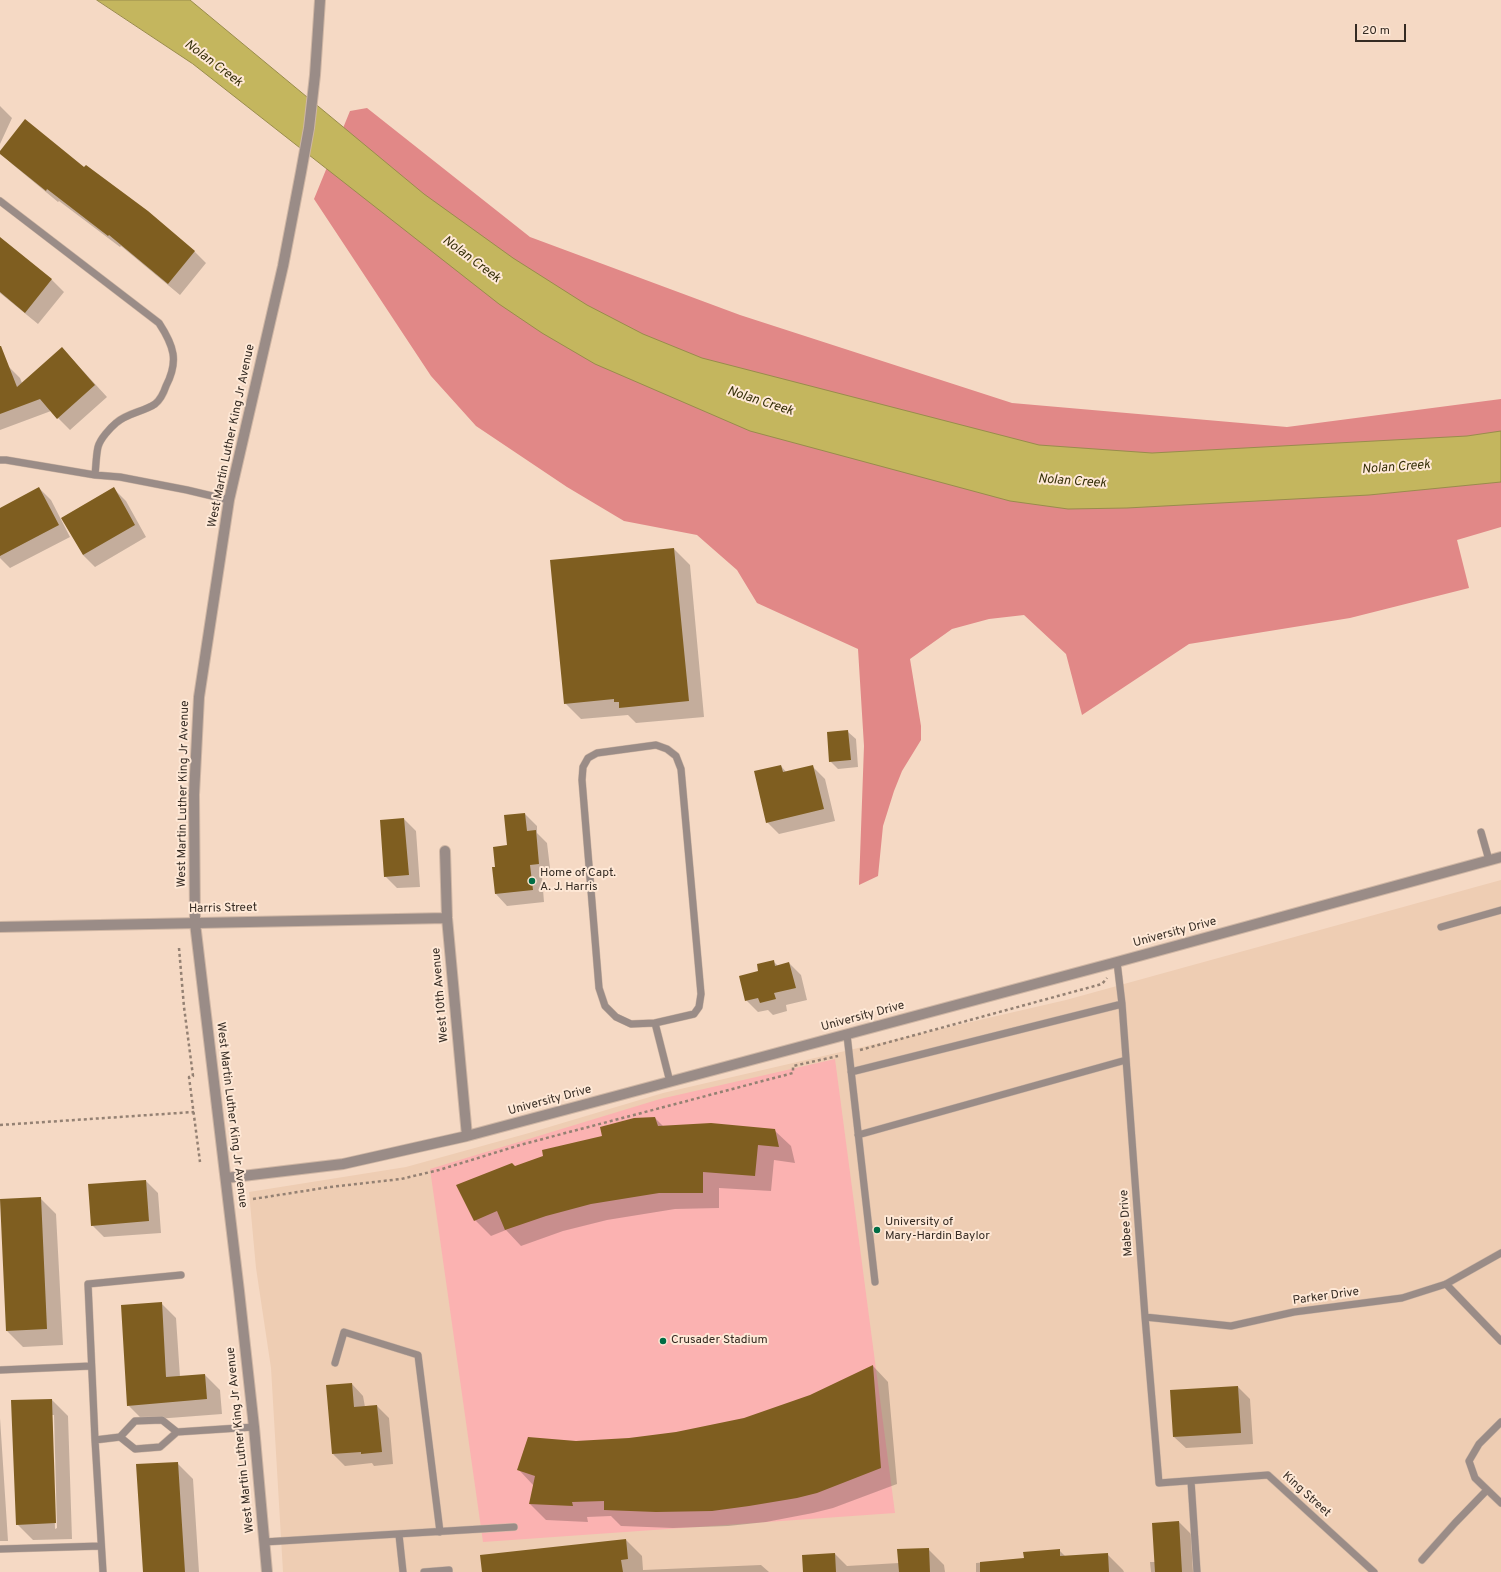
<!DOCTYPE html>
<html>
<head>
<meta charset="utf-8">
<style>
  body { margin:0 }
  #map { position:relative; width:1501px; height:1572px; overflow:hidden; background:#f5d9c4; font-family:Overpass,sans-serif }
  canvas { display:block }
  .scale { position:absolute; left:1355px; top:24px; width:51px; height:18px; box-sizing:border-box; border:2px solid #352b23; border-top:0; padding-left:5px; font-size:12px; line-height:14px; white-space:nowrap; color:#352b23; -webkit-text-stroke:3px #fee8d6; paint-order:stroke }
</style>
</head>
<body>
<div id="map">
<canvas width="1501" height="1572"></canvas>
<div class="scale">20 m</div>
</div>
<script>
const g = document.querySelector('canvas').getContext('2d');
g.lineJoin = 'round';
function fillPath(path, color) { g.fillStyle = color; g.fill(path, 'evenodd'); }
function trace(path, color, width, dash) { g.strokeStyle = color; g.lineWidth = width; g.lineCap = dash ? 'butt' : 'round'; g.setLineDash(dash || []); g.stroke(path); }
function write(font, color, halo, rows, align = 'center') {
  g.font = font + ' Overpass,sans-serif'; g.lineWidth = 4; g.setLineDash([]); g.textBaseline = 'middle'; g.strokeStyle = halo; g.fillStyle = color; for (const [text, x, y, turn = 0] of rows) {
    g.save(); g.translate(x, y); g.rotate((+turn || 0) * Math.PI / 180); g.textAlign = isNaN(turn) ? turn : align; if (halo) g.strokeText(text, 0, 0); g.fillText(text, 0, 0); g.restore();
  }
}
fillPath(new Path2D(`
  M1501,880V1572H283L271,1368L256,1268L249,1192L406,1167L529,1133L663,1093L1066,1000Z`), '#eecdb3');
fillPath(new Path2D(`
  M835,1059L895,1513L483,1542L430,1169L660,1099Z`), '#fbb2b1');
fillPath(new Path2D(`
  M367,108L530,237L740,315L1012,403L1287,427L1501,399V527L1457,540L1469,588L1350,618L1189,644L1082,715L1066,654L1024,615L989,619L952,629L910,659L921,726V740L902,771L894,791L883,826L878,876L859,885L864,746L858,649L757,603L737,570L697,535L624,521L567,487L476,426L431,376L314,199L350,111Z`), '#e18887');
const water = new Path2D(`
  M97,0H190L424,194L513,258L587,305L643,334L702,358L1039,445L1152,453L1467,436L1501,431V482L1369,495L1127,508L1068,509L1010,501L750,431L595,364L542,333L499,304L193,64Z`);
fillPath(water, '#c4b65e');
trace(water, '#998c4c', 1);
fillPath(new Path2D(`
  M0,106L12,118L0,144Z
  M0,152L84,168L148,212L195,252L206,263L180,295L121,246L120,247L59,201L58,202L12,164Z
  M0,238L52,280L64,292L38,324L0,293Z
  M62,348L107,397L70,430L51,411L0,430V369L8,366L20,378L22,383Z
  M39,488L51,500L70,537L10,568L0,558V509Z
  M114,489L126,501L146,537L95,567L83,555Z
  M674,549L690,565L704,717L636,723L628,715L581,719L565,703Z
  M848,732L856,739L858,767L838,769L830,761Z
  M781,766L787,773L813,767L825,779L835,821L779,834L767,822Z
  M525,814L537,826V833L547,843L551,876L542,877L544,902L507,906L496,894V868Z
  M404,819L416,831L420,887L397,888L385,876Z
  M773,961L778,966L789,963L801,975L807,1000L786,1005L787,1011L773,1015L768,1010L758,1012L746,1000L760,972Z
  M655,1118L664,1127L774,1130L791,1146L795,1163L774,1160L771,1191L719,1188V1208L675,1209L607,1220L563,1231L521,1246L506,1230L491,1236L475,1220L515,1167Z
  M146,1181L158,1193L161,1233L104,1237L92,1225Z
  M40,1198L56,1214L63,1345L23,1347L7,1331Z
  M161,1303L176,1318L180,1377L205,1375L220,1390L222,1414L143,1420L128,1405Z
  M873,1366L888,1382L897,1484L833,1508L813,1513L766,1522L728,1526L673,1528L621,1526L611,1516L587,1517L588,1522L546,1520L530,1504L534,1486L519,1470L576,1442L629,1439L676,1433L744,1419L810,1396Z
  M352,1384L363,1396L365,1407L377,1406L389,1418L393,1464L374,1466L372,1463L345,1466L333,1454Z
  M1238,1387L1250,1399L1253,1444L1186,1448L1174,1437Z
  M52,1400L68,1416L72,1539L33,1540L17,1524ZM52,1415H54L57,1528L55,1529Z
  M0,1418L8,1541H0Z
  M177,1463L193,1479L199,1572H144Z
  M1179,1522L1191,1534L1193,1572H1151L1150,1562H1155Z
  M626,1540L642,1556L643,1570L761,1565L769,1572H483Z
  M928,1549L944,1565L945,1572H804L835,1554L847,1566L899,1563Z
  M1059,1550L1066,1557L1107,1554L1123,1570L1124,1572H976V1563L1025,1559Z`), '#0003');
fillPath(new Path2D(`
  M25,119L84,167L86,165L148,211L195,251L168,284L109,235L108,236L47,189L46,191L0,154V151Z
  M0,237L52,279L25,313L0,292Z
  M0,346H1L17,387L62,347L95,385L57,419L40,399L0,414Z
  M39,487L59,525L0,556V508Z
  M114,487L135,525L83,555L61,518Z
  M674,548L689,701L619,708V702H614V699L564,704L550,560Z
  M848,730L851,760L829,762L827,732Z
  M781,765L783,772L813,765L824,809L766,823L754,771Z
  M525,813L527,831L536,830L539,864L530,865L533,890L495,894L492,867H495L493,847L507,845L504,815Z
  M404,818L409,875L384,877L380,820Z
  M774,960L775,966L789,962L796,988L774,993L776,999L760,1003L758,998L745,1001L739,976L758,971L757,964Z
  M655,1117L658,1126L711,1123L775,1129L779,1147L758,1145L755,1176L703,1172V1193H659L591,1204L546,1216L505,1230L497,1211L474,1221L456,1185L512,1163L515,1166L543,1156L542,1150L602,1136L600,1127L634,1118Z
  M146,1180L149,1221L91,1226L88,1184Z
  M41,1197L47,1329L6,1331L0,1199Z
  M162,1302L166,1377L205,1374L207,1399L127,1406L121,1305Z
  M873,1365L881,1468L817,1493L797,1498L749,1506L712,1511L656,1512L604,1510V1501L572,1502L573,1506L529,1504L535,1476L517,1470L528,1437L576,1441L629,1438L676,1432L744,1418L810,1395Z
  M352,1383L354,1407L377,1405L382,1452L361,1454V1452L332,1454L326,1385Z
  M1238,1386L1241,1433L1173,1437L1170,1390Z
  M52,1399L56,1523L16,1525L11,1400Z
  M178,1462L185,1572H143L136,1464Z
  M1179,1521L1182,1572H1155L1152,1523Z
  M626,1539L628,1559L621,1560L623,1572H482L480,1555Z
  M929,1548L930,1572H899L897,1549Z
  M1060,1549V1556L1108,1553L1109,1572H980V1562L1024,1558L1023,1552Z
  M835,1553L836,1572H803L802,1555Z`), '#7f5e20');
const service = new Path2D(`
  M0,201L159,323C174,346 179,361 166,386C164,392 160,400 155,404C143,412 127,413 116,423C110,428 100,439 98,447C96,456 96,466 95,475
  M0,460H6L95,475L120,477L187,490L229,500
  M1481,832L1489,860
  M1441,927L1501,910
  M1117,962L1122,1004L1145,1317L1159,1483L1268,1475L1374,1572
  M655,1023L631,1024L616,1017L605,1006L599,988L582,780L583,767L588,758L597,753L656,745L667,749L676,756L681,769L701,994L699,1007L694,1014L655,1023L670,1082
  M847,1035L875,1282
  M851,1072L1122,1004
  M858,1135L1126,1060
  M1446,1284L1501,1341
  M1145,1317L1231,1326L1294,1312L1402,1298L1446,1284L1501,1253
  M335,1363L344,1332L418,1355L440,1532
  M0,1370L91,1366
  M162,1420L177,1432L160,1447L135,1449L120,1437L135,1421Z
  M1501,1422L1479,1444L1469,1461L1475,1478L1501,1503
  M177,1432L254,1427
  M95,1440L120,1437
  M1191,1481L1197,1572
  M399,1535L403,1572
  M264,1542L514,1527
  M0,1549L101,1546
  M1422,1560L1455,1523L1487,1490
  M103,1572L95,1440L88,1284L181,1275
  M424,1572L449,1570V1572`);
const minor = new Path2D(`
  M445,851L447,918L467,1136
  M0,927L447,918
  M226,1178L343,1164L467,1136L1117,962L1501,857`);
const tertiary = new Path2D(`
  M267,1572L254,1427L239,1291L195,923L194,795L199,697L229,500L283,266L301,172L309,128L315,75L320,0`);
trace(service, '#cfb6a4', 8);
trace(minor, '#cfb6a4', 12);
trace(tertiary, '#cfb6a4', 12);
trace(new Path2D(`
  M179,948L184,1007L193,1076L189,1077L200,1162
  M860,1050L1102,984L1107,978
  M0,1125L194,1112
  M253,1199L330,1187L401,1179L439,1170L520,1145L793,1073V1066L838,1056`), '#948173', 2.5, [3, 3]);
trace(service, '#9a8c87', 7);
trace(minor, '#9a8c87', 10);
trace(tertiary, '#9a8c87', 10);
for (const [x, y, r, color] of [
  [532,881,4,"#006d45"],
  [877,1230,4,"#006d45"],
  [663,1341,4,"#006d45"]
]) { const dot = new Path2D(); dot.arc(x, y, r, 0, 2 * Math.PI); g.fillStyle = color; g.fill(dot); trace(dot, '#fee8d6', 1.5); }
write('12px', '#352b23', '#fee8d6', [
  ["West Martin Luther King Jr Avenue",232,436,-78],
  ["West Martin Luther King Jr Avenue",184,794,-89],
  ["Harris Street",223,909,-1],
  ["University Drive",1175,933,-15],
  ["West 10th Avenue",441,995,-95],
  ["University Drive",863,1017,-15],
  ["University Drive",550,1101,-15],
  ["West Martin Luther King Jr Avenue",231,1115,83],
  ["Mabee Drive",1127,1223,-94],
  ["Parker Drive",1326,1297,-8],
  ["West Martin Luther King Jr Avenue",241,1440,-96],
  ["King Street",1306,1495,42]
]);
write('12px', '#352b23', '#fee8d6', [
  ["Home of Capt.",540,874],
  ["A. J. Harris",540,888],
  ["University of",885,1223],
  ["Mary-Hardin Baylor",885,1237],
  ["Crusader Stadium",671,1341]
], 'left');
write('italic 13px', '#352f08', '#fee8d6', [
  ["Nolan Creek",213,64,37],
  ["Nolan Creek",471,260,37],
  ["Nolan Creek",760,402,18],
  ["Nolan Creek",1396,468,-4],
  ["Nolan Creek",1072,482,4]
]);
</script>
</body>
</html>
